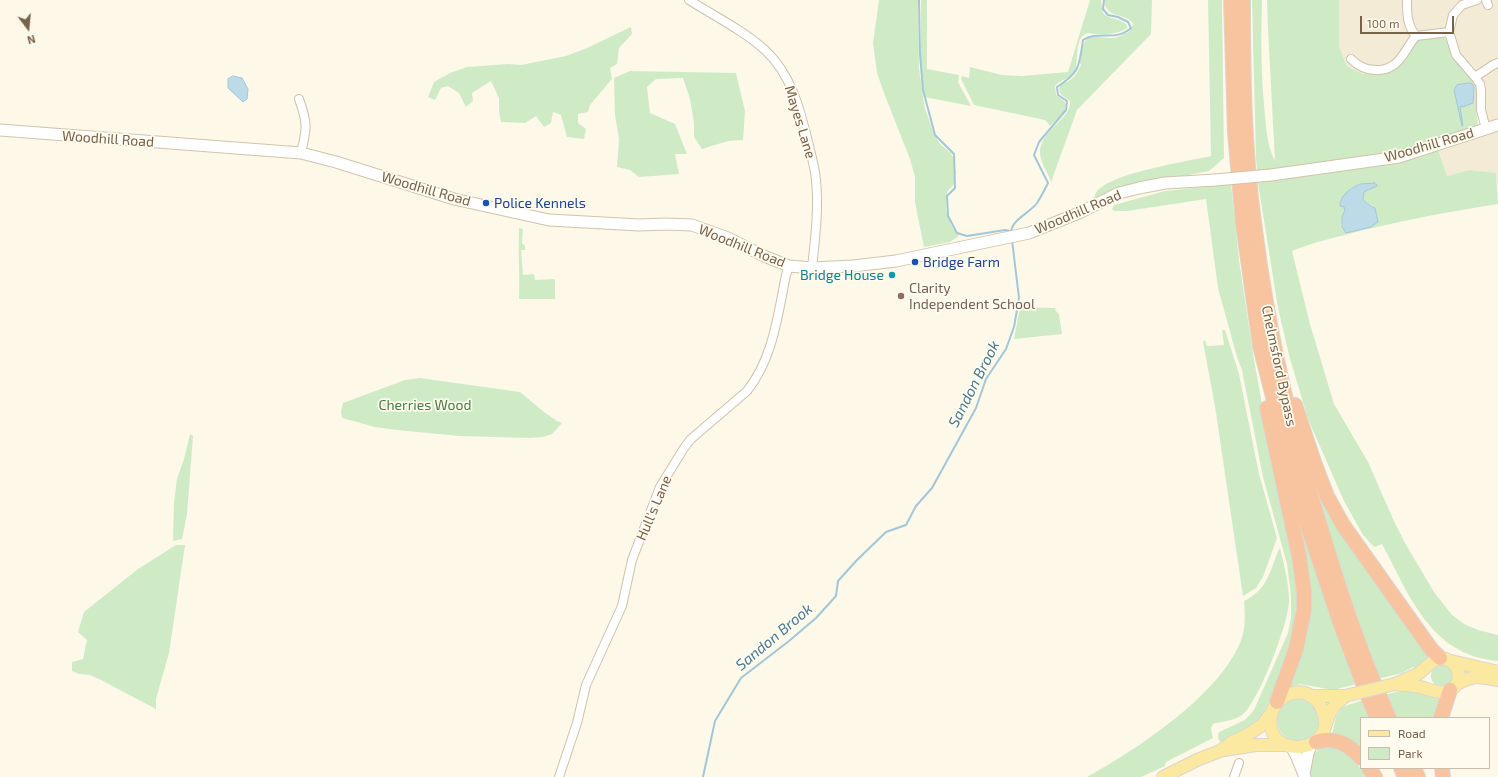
<!DOCTYPE html>
<html>
<head>
<meta charset="utf-8">
<style>
  body { margin:0 }
  #map { position:relative; width:1498px; height:777px; overflow:hidden; background:#fdf8e8; font-family:"Exo 2",sans-serif }
  canvas { display:block }
  .legend { position:absolute; left:1360px; top:717px; width:130px; height:52px; box-sizing:border-box; background:#fffbef; border:1px solid #c9bead; margin:0; padding:5px 7px; list-style:none; font-size:12px; color:#77624b }
  .legend li { display:flex; align-items:center; gap:8px; height:20px }
  .legend b { width:20px; border:1px solid #c9bead }
  .north { position:absolute; left:8px; top:8px; width:40px; height:40px; -webkit-text-stroke:3px #fffbef; paint-order:stroke; rotate:164deg; font-size:11px; font-weight:700; line-height:16px; text-align:center; color:#77624b }
  .north::after { content:''; display:block; margin:auto; width:14px; height:18px; background:#77624b; clip-path:polygon(50% 0,100% 100%,50% 72%,0 100%) }
  .scale { position:absolute; left:1360px; top:16px; width:94px; height:18px; box-sizing:border-box; border:2px solid #77624b; border-top:0; padding-left:5px; font-size:12px; line-height:14px; white-space:nowrap; color:#77624b; -webkit-text-stroke:3px #fffbef; paint-order:stroke }
</style>
</head>
<body>
<div id="map">
<canvas width="1498" height="777"></canvas>
<ul class="legend">
<li><b style="height:5px;background:#fbe8a1"></b>Road</li>
<li><b style="height:11px;background:#cfebc6"></b>Park</li>
</ul>
<div class="north">N</div>
<div class="scale">100 m</div>
</div>
<script>
const g = document.querySelector('canvas').getContext('2d');
g.lineJoin = 'round';
function fillPath(path, color) { g.fillStyle = color; g.fill(path, 'evenodd'); }
function trace(path, color, width, dash) { g.strokeStyle = color; g.lineWidth = width; g.lineCap = dash ? 'butt' : 'round'; g.setLineDash(dash || []); g.stroke(path); }
function write(font, color, halo, rows, align = 'center') {
  g.font = font + ' "Exo 2",sans-serif'; g.lineWidth = 3.5; g.setLineDash([]); g.textBaseline = 'middle'; g.strokeStyle = halo; g.fillStyle = color; for (const [text, x, y, turn = 0] of rows) {
    g.save(); g.translate(x, y); g.rotate((+turn || 0) * Math.PI / 180); g.textAlign = isNaN(turn) ? turn : align; if (halo) g.strokeText(text, 0, 0); g.fillText(text, 0, 0); g.restore();
  }
}
fillPath(new Path2D(`
  M1339,0H1498V190L1496,174L1469,170L1447,176L1439,151L1460,144L1492,130L1486,112V90L1485,84L1474,67L1460,53L1453,28L1386,72L1363,74L1347,66L1339,46Z`), '#f4ebd6');
fillPath(new Path2D(`
  M879,0H918L919,68L923,97L925,109L935,136L940,144L951,153L954,160L956,172L954,184L947,192L946,210L951,225L959,236L950,242L924,247L915,202V177L910,159L884,93L877,73L873,43Z
  M921,0H927V69L959,75L958,82L971,106L924,97L921,68Z
  M1090,0H1101L1103,13C1110,20 1120,18 1127,25V28C1117,35 1100,35 1088,33C1075,36 1078,57 1076,67C1074,78 1061,79 1055,86L1056,95C1058,97 1062,99 1064,101C1071,109 1055,121 1050,126L1045,120L974,105L961,79L962,76L969,78L970,67L1002,75L1022,76L1068,72Z
  M1104,0H1152L1151,34L1077,110L1051,182C1048,172 1040,163 1040,152C1040,131 1072,118 1070,101C1064,96 1057,95 1060,85C1074,79 1074,78 1081,65L1080,63C1081,57 1081,44 1087,39C1093,35 1104,38 1112,38C1116,38 1120,36 1124,34C1130,32 1132,30 1133,23C1123,12 1106,19 1104,0Z
  M1208,0H1222L1224,158L1209,171L1152,182L1093,202C1094,198 1095,192 1099,189C1118,172 1184,162 1211,156Z
  M1252,0H1262C1261,35 1261,70 1264,104C1266,124 1266,143 1275,161L1268,29L1267,0H1339V46L1347,66L1363,74L1386,72L1400,66L1408,52L1417,40L1441,37L1446,39L1453,57L1476,83L1478,91L1476,110L1478,124L1475,127L1438,149L1447,176L1469,170L1496,173L1498,204C1452,211 1405,220 1360,231C1337,237 1314,242 1292,251L1310,324L1334,404L1368,462L1393,519L1405,543L1434,592L1452,615L1464,624L1478,630L1498,635V661C1430,655 1410,596 1382,544L1374,547L1363,535L1344,501L1308,419L1289,355L1278,308L1258,183L1256,157ZM1374,183L1377,186L1364,192L1363,197L1366,203L1374,206L1343,230C1339,221 1344,219 1345,211C1346,204 1348,197 1350,189L1360,184L1364,185Z
  M631,27L632,34L619,48L617,64L610,68L612,79L590,105L588,112L578,114V123L586,129L584,139L567,137L561,115L553,112L551,123L544,127L536,116L525,123L501,122L499,111V98L491,81L472,93L473,101L466,107L459,93L448,86L441,88L435,100L428,97L434,82L450,73L467,67L508,64L521,65L566,56L587,48Z
  M630,71L736,73L745,111L743,140L728,141L702,149L694,137V123L690,99L683,78L656,79L647,87L650,113L675,124L687,154H675L679,174L639,177L630,170L617,167L619,139L615,115L614,78Z
  M1231,184L1239,260L1253,354L1268,438L1289,531L1299,607L1284,672L1261,719L1254,726L1223,744C1218,740 1217,738 1219,732L1245,720L1254,710L1288,633L1291,618V596L1287,564L1263,477L1242,370L1237,357L1218,288L1206,199L1127,211H1114L1112,209L1114,205L1165,191Z
  M519,228L523,229L522,243L525,246V250H521L523,275L534,274L535,280L555,279V299H519C520,275 518,252 519,228Z
  M1020,307L1056,308L1055,310L1059,314L1062,334L1014,339Z
  M1222,330H1225L1239,374L1259,474L1277,538L1263,577L1256,588L1243,596L1215,406L1203,342L1205,340L1207,346L1224,345Z
  M420,378L520,392L544,412L557,421L562,423L552,434L543,437L530,438L459,436L397,430L375,427L342,418L341,411L343,403L405,380Z
  M190,434L193,436L187,514L182,539L173,541L174,502L177,479L184,459Z
  M1310,461L1432,655L1414,668L1413,667L1402,673L1378,679L1325,529Z
  M1286,462L1357,684L1337,689H1328L1300,684L1287,688L1304,641Z
  M176,545H185L169,653L156,699V709L101,680L90,675L79,674L72,671V662L83,659L87,640L78,632L84,612L138,569Z
  M1280,548C1284,565 1289,583 1289,601C1289,622 1258,704 1242,715C1234,721 1222,721 1213,724L1211,728L1213,738L1166,762L1165,766L1141,777H1087C1137,749 1217,697 1240,643C1246,629 1245,615 1244,601C1261,593 1268,580 1274,562C1276,557 1277,552 1280,548Z
  M1431 676a11 11 0 1 1 22 0a11 11 0 1 1-22 0Z
  M1404,690L1418,691L1443,701L1438,718H1393L1384,695Z
  M1277 720a21 21 0 1 1 42 0a21 21 0 1 1-42 0Z
  M1363,700L1371,718H1361V754L1332,734L1336,717L1342,707Z
  M1323,746L1337,747L1353,759L1367,777H1310C1308,764 1311,753 1323,746Z`), '#cfebc6');
const water = new Path2D(`
  M233,76L242,78L248,89L247,99L243,102C238,97 233,93 228,88V79Z
  M1468,83H1471L1474,86L1473,103L1463,107L1461,106L1460,107L1463,126H1462L1454,90L1457,85Z
  M1374,183L1377,185V186L1364,192L1363,199L1366,203L1375,208L1378,222L1371,227L1346,233L1342,227V217L1345,210L1344,207L1340,206C1340,196 1349,189 1358,185C1360,183 1370,184 1374,183Z`);
fillPath(water, '#bcdae7');
trace(water, '#a2c7d9', 1);
trace(new Path2D(`
  M919,0L920,54L923,90L935,135L954,154L955,188L947,196L948,216L957,233L967,236L1005,230L1010,231
  M1011,234C1010,220 1030,213 1037,203C1041,197 1045,189 1048,183L1034,155L1039,142L1066,110L1067,101L1058,95L1057,87C1080,72 1079,67 1083,40C1098,30 1116,42 1131,28L1128,22L1118,17L1108,15L1103,9L1104,0
  M703,777L715,721L741,678L789,641L816,618L836,596L838,581L857,560L886,532L906,525L916,506L932,488L976,408L986,379L1006,349L1014,327L1019,298L1012,240`), '#a2c7d9', 2);
const street = new Path2D(`
  M689,0C714,16 743,30 765,50C791,74 800,109 808,142C811,154 815,168 816,180C819,209 815,239 812,268
  M1407,0C1407,14 1407,25 1416,36L1449,32
  M1477,0L1462,5L1453,15L1449,32L1456,55L1475,77L1480,84L1481,90V110L1486,129
  M1486,0L1488,5
  M1351,59C1359,67 1367,71 1379,70C1400,69 1404,50 1416,36
  M1475,77L1493,65L1498,63
  M299,99C308,124 307,128 301,153
  M559,777L577,723L586,685L622,606L632,560L660,487L684,448L691,439L747,391C773,359 778,314 786,275L789,266
  M1234,777L1239,763`);
const secondary = new Path2D(`
  M0,130L301,153L336,162L454,199L549,220L639,225L666,224L692,225L728,238L764,256L789,266L812,268L853,266L896,261L1029,233L1079,213L1119,193L1139,188L1165,183L1215,180
  M1271,175L1399,157L1498,125
  M1291,746L1296,755L1305,777
  M1304,774L1308,753L1312,743`);
const primary = new Path2D(`
  M1440,658C1464,660 1465,689 1444,692C1436,693 1428,689 1420,687C1412,685 1403,685 1395,684L1418,674L1432,662Z
  M1451,661L1498,672
  M1457,684C1477,674 1477,677 1498,680
  M1310,696H1345
  M1325,724C1325,705 1311,687 1290,694C1265,702 1263,741 1290,746C1302,749 1315,745 1322,734C1326,727 1327,718 1331,711C1334,705 1340,701 1345,696
  M1224,750L1256,745H1286
  M1163,777L1197,760L1220,751L1232,742L1249,734L1262,725L1271,714`);
const highway = new Path2D(`
  M1231,0L1235,133L1243,224L1260,346L1301,506L1342,628L1369,699L1377,718
  M1243,0C1243,74 1244,149 1254,222C1268,335 1294,446 1329,555C1346,610 1365,665 1389,718
  M1295,405L1315,465L1327,496L1343,525L1431,649L1440,658
  M1267,408L1299,556L1304,592V610L1296,649L1277,702
  M1441,718L1450,690
  M1316,742C1333,736 1349,744 1361,758
  M1369,768L1375,777
  M1401,768L1405,777
  M1414,768L1418,777
  M1442,768L1443,777`);
trace(street, '#cfc1ad', 10);
trace(secondary, '#d2c3ab', 13);
trace(primary, '#dcd6d0', 14);
trace(highway, '#dcd6d0', 16);
trace(street, '#fff', 8);
trace(secondary, '#fff', 11);
trace(primary, '#fbe8a1', 12);
trace(highway, '#f7c49f', 14);
const secondaryBridge = new Path2D(`
  M1215,180L1271,175`);
const primaryBridge = new Path2D(`
  M1345,696L1395,684`);
trace(secondaryBridge, '#d2c3ab', 13, []);
trace(primaryBridge, '#dcd6d0', 14, []);
trace(secondaryBridge, '#fff', 11);
trace(primaryBridge, '#fbe8a1', 12);
for (const [x, y, r, color] of [
  [486,203,4,"#1a4fb4"],
  [915,262,4,"#1a4fb4"],
  [892,275,4,"#0f9aa8"],
  [901,296,4,"#8d6e63"]
]) { const dot = new Path2D(); dot.arc(x, y, r, 0, 2 * Math.PI); g.fillStyle = color; g.fill(dot); trace(dot, '#fffbef', 1.5); }
write('14px', '#77624b', '#fffbef', [
  ["Mayes Lane",800,122,73],
  ["Woodhill Road",108,139,4],
  ["Woodhill Road",1429,145,-16],
  ["Woodhill Road",426,189,16],
  ["Woodhill Road",1078,212,-23],
  ["Woodhill Road",742,246,22],
  ["Chelmsford Bypass",1279,366,78],
  ["Hull's Lane",654,508,-67]
]);
write('14px', '#164399', '#fffbef', [
  ["Police Kennels",494,203],
  ["Bridge Farm",923,262]
], 'left');
write('14px', '#0d838f', '#fffbef', [
  ["Bridge House",884,275]
], 'right');
write('14px', '#785e54', '#fffbef', [
  ["Clarity",909,288],
  ["Independent School",909,304]
], 'left');
write('14px', '#4b7d42', '#fffbef', [
  ["Cherries Wood",425,405]
]);
write('italic 15px', '#487992', '#fffbef', [
  ["Sandon Brook",974,384,-63],
  ["Sandon Brook",774,637,-40]
]);
</script>
</body>
</html>
